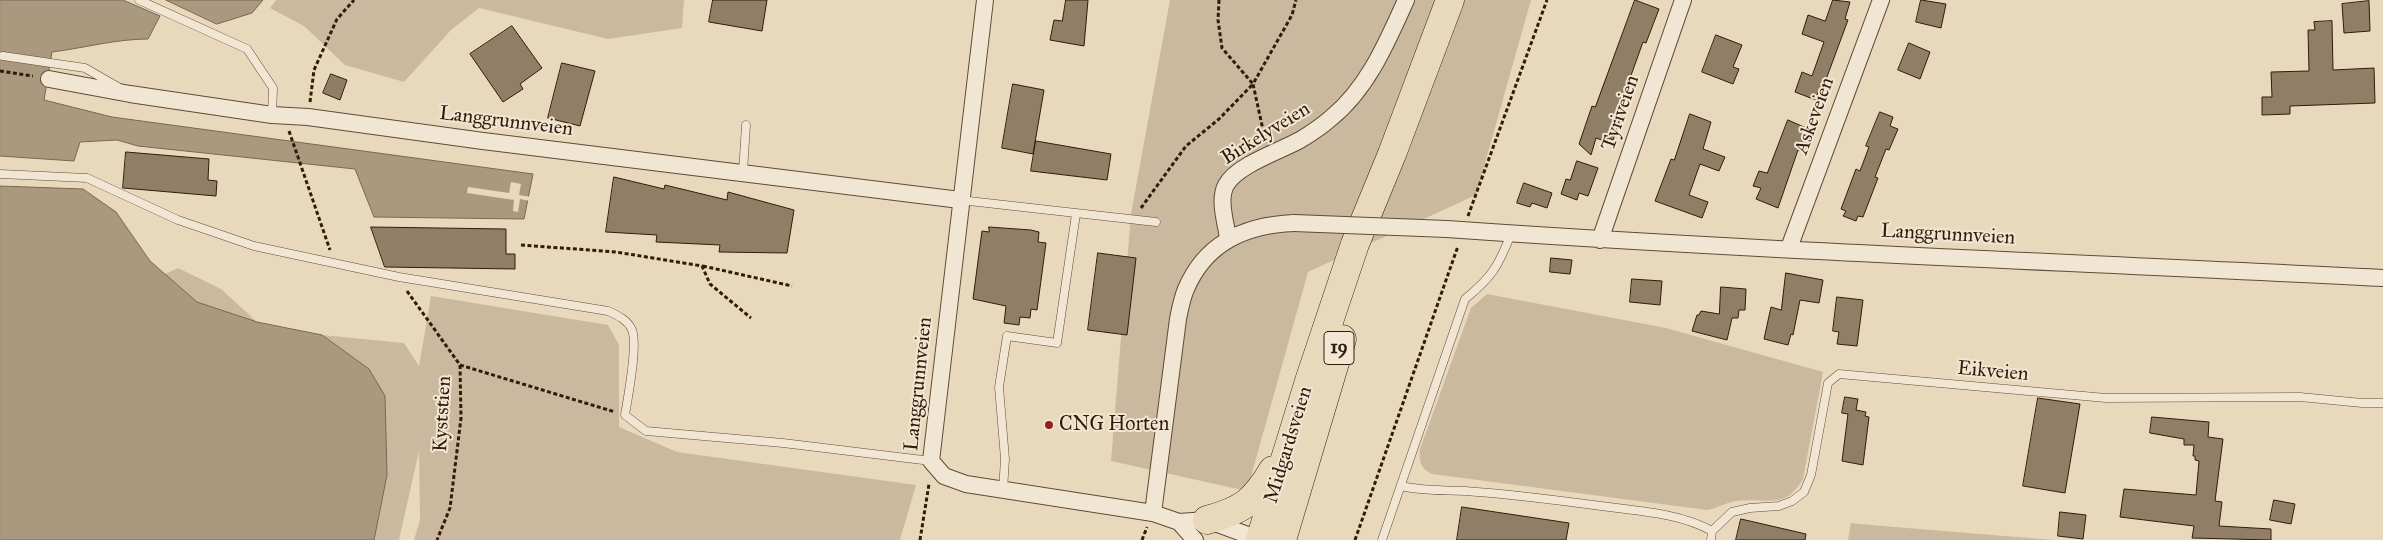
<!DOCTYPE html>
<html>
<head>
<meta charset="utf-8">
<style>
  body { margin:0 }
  canvas { display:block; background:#e9d9bc }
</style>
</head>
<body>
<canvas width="2383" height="540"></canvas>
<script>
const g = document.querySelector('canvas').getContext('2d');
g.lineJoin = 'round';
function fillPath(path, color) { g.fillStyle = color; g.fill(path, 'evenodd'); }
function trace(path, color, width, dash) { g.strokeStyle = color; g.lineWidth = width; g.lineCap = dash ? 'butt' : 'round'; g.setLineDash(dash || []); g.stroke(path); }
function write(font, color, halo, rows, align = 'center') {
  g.font = font + ' "IM FELL Great Primer",serif'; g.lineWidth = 4; g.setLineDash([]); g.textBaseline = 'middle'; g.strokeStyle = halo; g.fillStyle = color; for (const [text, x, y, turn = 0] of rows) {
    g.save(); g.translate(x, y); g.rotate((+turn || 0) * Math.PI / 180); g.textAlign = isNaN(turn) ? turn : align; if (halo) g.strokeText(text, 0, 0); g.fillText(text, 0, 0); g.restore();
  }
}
fillPath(new Path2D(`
  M276,0H684L682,28L608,39L479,8L451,30L404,82L345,65L304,26L270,8Z
  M1170,0H1531L1476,195L1308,272L1247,491L1111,461L1131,214Z
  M178,268L221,289L257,322L238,347L165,274Z
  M1487,294L1666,328L1823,372L1803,479C1784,511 1767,497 1737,501C1727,502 1718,508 1707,510L1432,474C1420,468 1419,461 1420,449L1471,308Z
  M431,296L608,325L619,345V427L677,452L916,485L900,540H414L420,520L419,451L399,540H374L387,475L369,369L322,335L404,343L419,366Z
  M1851,523L1870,525L2054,540H1848Z`), '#cab99e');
const water = new Path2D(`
  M0,0H123L160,16L148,39C116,39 84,48 52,52L44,100L112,117L533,174L524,219L374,217L355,169L138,146L117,140L80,142L74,161L0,156Z
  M166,0H263L252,13L217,24Z
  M0,186L83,189L116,212L150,261L197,302L257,322L322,335L369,369L385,396L387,475L374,540H0Z`);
fillPath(water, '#ab997f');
trace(water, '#7b6750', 1);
fillPath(new Path2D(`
  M511,182L521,184L519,195L531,197L530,201L520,199L518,212L513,211L514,200L467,193L468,187L509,193Z`), '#e9d9bc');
const building = new Path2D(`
  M713,0H767L762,31L709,22Z
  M1066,0H1088L1084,46L1050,40L1054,20L1062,21Z
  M1635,0L1659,9L1646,43L1643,42L1624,95L1628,96L1613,140L1608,138L1607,142L1596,138L1591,155L1579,144L1592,106L1595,107Z
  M1833,0L1850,2L1845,19L1848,20L1821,93L1818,92L1816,100L1795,92L1802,72L1812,76L1824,42L1802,34L1808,15L1825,21Z
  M1921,0L1946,4L1941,28L1916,22Z
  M2369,1L2370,31L2344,33L2342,4Z
  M2332,21L2333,70L2374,68L2375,103L2290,106V114L2262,115V97H2272L2271,72L2309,71L2308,30H2315L2314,22Z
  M512,26L542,68L520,84L523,89L503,102L470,54Z
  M1716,35L1742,45L1733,67L1739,69L1733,84L1702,72Z
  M1909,43L1930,52L1920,79L1898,70Z
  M562,63L595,71L580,126L548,118Z
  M331,74L347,80L340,100L323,93Z
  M1013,84L1044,90L1033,154L1002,148Z
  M1880,112L1893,117L1890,126L1898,129L1889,150L1886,149L1875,177L1878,178L1863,217L1858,216L1856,221L1843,216L1846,211L1841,209L1856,169L1860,171L1869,147L1866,146Z
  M1690,114L1711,122L1703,149L1725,157L1719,171L1700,164L1689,195L1708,202L1702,218L1655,201L1671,159L1674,160Z
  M1788,120L1813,131L1805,153L1798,150L1778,208L1756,199L1761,188L1753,186L1759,171L1767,173Z
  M1036,141L1111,154L1107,180L1031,171Z
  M126,152L209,159L208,180L217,181L216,196L123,188Z
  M1577,161L1598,168L1588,196L1579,193L1577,200L1561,194L1566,179L1570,180Z
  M614,177L664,189L665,185L727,200L728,192L794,210L787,253L719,252L720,245L656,242L657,235L606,232Z
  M1524,183L1552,193L1547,208L1532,203L1530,207L1517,203Z
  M371,227L506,229V254H515V269L385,267Z
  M989,227L1031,230L1039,232L1038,242L1046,243L1037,310L1031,309L1030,318L1020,317L1019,325L1004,323L1006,306L973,299L982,231L989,232Z
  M1098,253L1136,258L1127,335L1088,330Z
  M1551,258L1572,260L1570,274L1550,272Z
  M1786,273L1823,280L1819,303L1800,300L1793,335L1791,334L1788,345L1764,339L1771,307L1781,310Z
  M1632,279L1662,281L1660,305L1630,302Z
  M1721,287L1746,289L1745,310H1739L1738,318H1732L1727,340L1692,331L1697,315H1699L1701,311L1719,314Z
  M1837,297L1863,300L1857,346L1837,344L1839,332L1833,331Z
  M1845,397L1858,399L1856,410L1866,412L1865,416L1869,417L1863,465L1842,461L1848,414L1842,413Z
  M2038,398L2080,404L2065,493L2023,486Z
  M2152,417L2209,422L2208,437L2223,439L2215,501L2222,502L2219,526L2271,529V540L2192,538L2194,526L2120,517L2124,489L2196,495L2199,461L2195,460V456H2193L2194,445H2184V439L2150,433Z
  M2274,500L2295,504L2291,524L2270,520Z
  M1462,507L1569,523L1566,540H1457Z
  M2060,512L2086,515L2083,539L2058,536Z
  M1741,519L1806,534L1805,540H1736Z`);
fillPath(building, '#917e66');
trace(building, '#321c09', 1);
const lane = new Path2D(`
  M139,0L247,49L273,88L272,115
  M3,56L85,68L118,87
  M743,172L746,125
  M0,174L87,178L178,220L254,246L399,277L608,311C617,315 628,320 632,330C638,345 628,397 625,415L646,431L783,443L931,461
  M960,200L1156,222
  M1401,486C1422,491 1443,490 1465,491C1511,494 1556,500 1601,506C1637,511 1680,513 1712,531
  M1003,490L1005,459L999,387L1007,336L1057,343L1076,214
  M1382,540L1465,299C1492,277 1498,267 1511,234
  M1711,540L1712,531L1732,512L1750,508L1779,506L1792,501L1804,492L1811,475L1828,383L1839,374L2106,398L2300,397L2362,403H2383`);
const street = new Path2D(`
  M985,0L931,461L944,476L966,484L1153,513L1178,319C1180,309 1182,298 1186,289C1206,242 1246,225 1294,223
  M49,79L130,94L272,115L308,117L483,141L960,200
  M1447,229C1758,251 2071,262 2383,278
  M1228,238C1226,223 1218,200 1226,185C1237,165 1280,151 1300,140C1310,134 1322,126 1331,118C1368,88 1387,42 1406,0
  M1600,240L1683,0
  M1789,248L1881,0
  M1153,513L1179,522L1207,520L1261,540
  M1179,522L1195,540`);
const highway = new Path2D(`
  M1207,520C1243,510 1254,502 1273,470
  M1260,540L1310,378L1355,244L1392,154L1450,0
  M1282,540L1342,339`);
trace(lane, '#604b36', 9);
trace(street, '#604b36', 18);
trace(highway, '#321c09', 29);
trace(new Path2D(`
  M0,71L33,76
  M310,102L314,70L337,19L354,0
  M289,131L330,250
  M1265,139L1253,84L1292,15L1296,0
  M1141,208L1186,146L1219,119L1253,84L1222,48L1218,20L1219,0
  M1468,216L1547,0
  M521,245L616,252L702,266L710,284L751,318
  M703,266L792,286
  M407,291L460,365L461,418L450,508L437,540
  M460,365L615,412
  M920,540L929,484
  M1142,540L1147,527
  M1355,540L1458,246`), '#321c09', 3, [4, 2.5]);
trace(lane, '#f1e6d3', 8);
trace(street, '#f1e6d3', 16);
trace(highway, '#e9d9bc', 28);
const streetBridge = new Path2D(`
  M1294,223L1447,229`);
trace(streetBridge, '#604b36', 18, []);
trace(streetBridge, '#f1e6d3', 16);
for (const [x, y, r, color] of [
  [1049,425,5,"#8f2418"]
]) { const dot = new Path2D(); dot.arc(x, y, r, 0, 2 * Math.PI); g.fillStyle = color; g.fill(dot); trace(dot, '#f1e6d3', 2); }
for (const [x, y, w] of [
  [1339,348,30]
]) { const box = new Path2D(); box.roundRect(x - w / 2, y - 16.5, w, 33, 4); g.fillStyle = '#f1e6d3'; g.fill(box); trace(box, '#321c09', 1); }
write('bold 19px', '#321c09', null, [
  ["19",1339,348]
]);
write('20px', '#321c09', '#f1e6d3', [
  ["Tyriveien",1621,113,-71],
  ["Askeveien",1815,116,-70],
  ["Langgrunnveien",506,122,7],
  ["Birkelyveien",1266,134,-32],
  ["Langgrunnveien",1948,235,3],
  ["Eikveien",1993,372,5],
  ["Langgrunnveien",919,384,-84],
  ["Kyststien",443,414,-87],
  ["Midgardsveien",1289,445,-73]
]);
write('20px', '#321c09', '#f1e6d3', [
  ["CNG Horten",1059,425]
], 'left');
</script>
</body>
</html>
